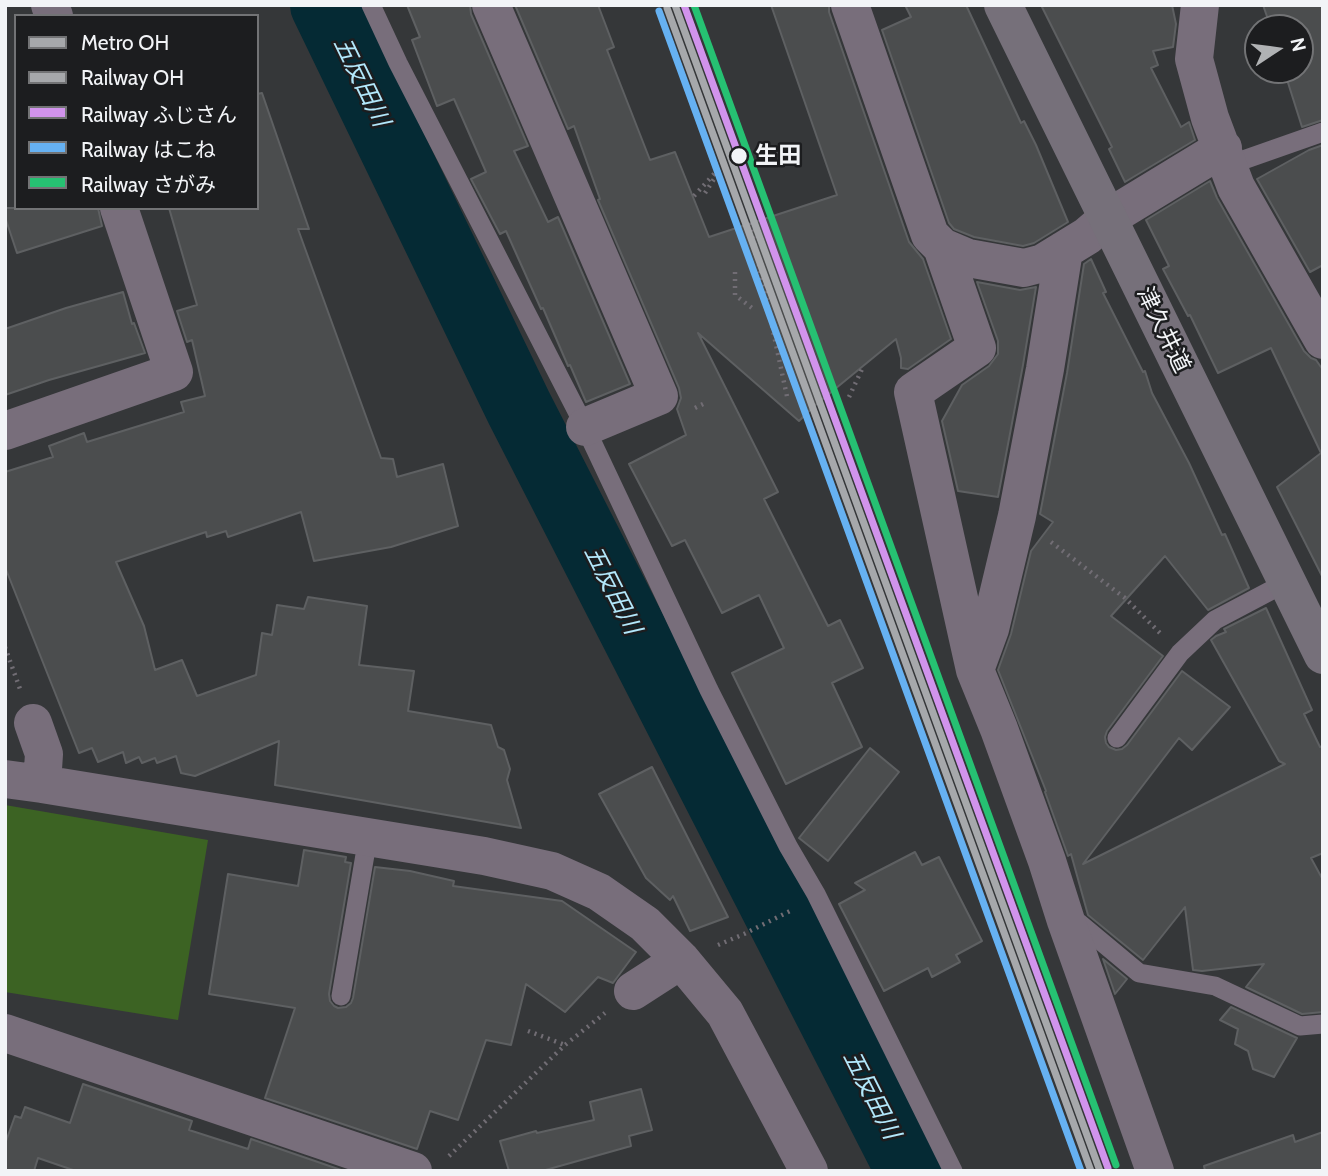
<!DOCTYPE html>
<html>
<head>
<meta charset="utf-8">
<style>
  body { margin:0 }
  #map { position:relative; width:1328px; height:1176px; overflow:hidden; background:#353739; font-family:Cabin,"Noto Sans JP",sans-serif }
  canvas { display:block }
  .frame { position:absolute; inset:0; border:7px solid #f2f4f7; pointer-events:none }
  .legend { position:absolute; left:14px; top:14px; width:245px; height:196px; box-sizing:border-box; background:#1c1d1f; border:2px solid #727375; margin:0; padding:9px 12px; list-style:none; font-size:21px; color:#f2f4f7 }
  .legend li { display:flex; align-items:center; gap:14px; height:35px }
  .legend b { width:35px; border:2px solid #727375 }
  .north { position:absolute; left:1244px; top:14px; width:70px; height:70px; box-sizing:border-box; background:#1c1d1f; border:2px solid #727375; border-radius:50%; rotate:77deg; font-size:19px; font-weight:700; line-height:28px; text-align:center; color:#f2f4f7 }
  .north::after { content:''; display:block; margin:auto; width:24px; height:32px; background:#b0b2b4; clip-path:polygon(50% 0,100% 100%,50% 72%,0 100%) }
</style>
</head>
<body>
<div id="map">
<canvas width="1328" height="1176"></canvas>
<div class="frame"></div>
<ul class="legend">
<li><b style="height:9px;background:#a6a8ab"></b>Metro OH</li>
<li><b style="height:9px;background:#a6a8ab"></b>Railway OH</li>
<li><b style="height:9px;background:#d193ec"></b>Railway ふじさん</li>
<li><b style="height:9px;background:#66b1f2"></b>Railway はこね</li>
<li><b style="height:9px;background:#26c172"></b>Railway さがみ</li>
</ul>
<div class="north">N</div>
</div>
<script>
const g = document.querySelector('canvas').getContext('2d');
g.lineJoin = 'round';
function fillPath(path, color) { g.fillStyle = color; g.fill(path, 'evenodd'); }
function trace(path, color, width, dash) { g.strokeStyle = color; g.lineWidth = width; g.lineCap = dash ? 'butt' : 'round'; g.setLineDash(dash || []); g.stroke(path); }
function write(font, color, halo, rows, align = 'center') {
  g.font = font + ' Cabin,"Noto Sans JP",sans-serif'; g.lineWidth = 5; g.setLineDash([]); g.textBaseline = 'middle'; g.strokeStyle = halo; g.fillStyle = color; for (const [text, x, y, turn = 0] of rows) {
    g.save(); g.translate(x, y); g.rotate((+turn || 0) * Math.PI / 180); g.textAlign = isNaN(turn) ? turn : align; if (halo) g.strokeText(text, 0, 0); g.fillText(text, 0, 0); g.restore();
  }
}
fillPath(new Path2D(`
  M5,805L208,840L178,1020L5,992Z`), '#3c6323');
trace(new Path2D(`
  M324,5L519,408L910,1171`), '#052a34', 68);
const building = new Path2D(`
  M407,5H470L471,14L528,146L514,151L548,222L558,217L630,384L586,402L570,365L568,366L543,308L541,309L506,231L500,234L471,179L486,172L454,99L437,106L412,40L420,37Z
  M515,5H598L614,47L607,50L650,160L675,152L709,237L837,195L771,5H829V12L909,242L923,259L951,339L908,369L901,368V358L896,339L813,407L799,421L698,333L778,492L764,499L828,626L840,620L863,668L832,683L862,747L786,784L732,673L784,648L759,595L722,613L685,540L672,546L629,464L686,435L677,409L681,398L679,388L598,200L600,199L574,126L568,129Z
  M905,5H966L1021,123L1024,121L1036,145L1068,222L1034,243L1023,246L974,237L954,229L949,223L882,30L911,17Z
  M1041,5H1172L1176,24L1173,47L1153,51L1158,65L1151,68L1181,127L1189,122L1195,140L1125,182L1109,149L1112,147Z
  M1263,5H1323V120L1302,127L1284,70H1300V28H1271Z
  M262,93L309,229H298L381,458L393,459L397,477L443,464L458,526L391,547L314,561L301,512L228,537L226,531L207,537L206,532L116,562L144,626L155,670L182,660L197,696L256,675L262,633L272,635L277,605L304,609L308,597L367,606L359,665L414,671L408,711L491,725L498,747L504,750L510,769L507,780L521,828L275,785L279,741L195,776L181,773L176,756L157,763L155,758L142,763L139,757L126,763L123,752L98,762L92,748L79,753L5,567V472L53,457L49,446L84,433L87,442L184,412L181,402L205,396L192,340L187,342L177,311L197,305L169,208H257V94Z
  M1323,145V265L1310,272L1257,179L1309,150Z
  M1210,181L1217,198L1304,351L1311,358L1316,360L1323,370V578L1277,487L1321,453L1271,348L1218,373L1190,315L1188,316L1163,269L1169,266L1146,220Z
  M5,208H98L102,226L17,253L5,217Z
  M1091,259L1106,292L1103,293L1143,372L1145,371L1152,393L1189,463L1222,535L1225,534L1249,588L1208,610L1165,556L1111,616L1163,656L1107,731L1105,737L1106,743L1109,747L1116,750L1122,749L1127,745L1182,671L1230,707L1192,750L1179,738L1083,864L1285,764L1279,761L1211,640L1216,636L1226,632L1224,629L1266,608L1312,710L1304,714L1320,747L1323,746V853L1311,858L1323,880V1012L1302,1014L1246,987L1264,964L1202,971L1193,970L1185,907L1143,960L1088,915L1071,854L1068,856L1045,792L1046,791L998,670L1011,634L1031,551L1053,522L1040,514L1067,373L1084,264Z
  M977,282L1020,290L1036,287L1023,365L998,497L958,491L942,421L962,385L989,366L998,354V341Z
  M123,292L132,324L134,323L145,353L49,380L5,395V329L66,308Z
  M870,748L899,772L828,861L799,838Z
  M652,767L728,917L690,931L673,896L670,900L646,878L599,794Z
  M304,850L346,857L345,862L351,863L329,994L330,1001L334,1006L338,1008L346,1007L351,1003L353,998L375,867L410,871L454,881L453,886L562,901L636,952L613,983L598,977L565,1012L526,984L511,1045L486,1040L458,1120L430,1111L417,1149L265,1098L295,1008L209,994L228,874L298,886Z
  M915,852L922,865L939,857L982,941L956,955L960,962L932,977L928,968L884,991L839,904L865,890L855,883Z
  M1103,959L1127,979L1115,994Z
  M1231,1007L1297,1038L1274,1077L1253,1069L1248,1051L1235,1044L1238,1029L1220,1020Z
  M83,1084L192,1121L189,1130L248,1149L251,1139L344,1171H76L38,1158L34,1171H5V1144L15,1116L21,1118L25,1107L70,1123Z
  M641,1089L652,1130L629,1136L631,1146L542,1171H509L500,1141L536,1131L537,1133L594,1120L590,1102Z
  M1323,1132V1171H1205L1204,1166L1293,1135L1295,1142Z`);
fillPath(building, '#4b4d4e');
trace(building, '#5e6062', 2);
trace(new Path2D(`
  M762,150L793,153
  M772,153L784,157
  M705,193L716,176
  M694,196L725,162
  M750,223L788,401
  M735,272V295L752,308
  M849,397L863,367
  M695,408L707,402
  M1051,542L1125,598L1160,633
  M5,647L20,689
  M718,945L744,934L792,910
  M528,1031L565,1045
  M449,1156L565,1045L605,1013`), '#716d74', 4.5, [2, 5]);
trace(new Path2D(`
  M371,5L398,63L585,427L709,690L788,846L816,894L953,1171
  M1229,165L1323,132
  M1117,738L1180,653L1215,620L1287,582
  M1071,922L1079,923L1139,973L1215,986L1300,1026L1323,1024
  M341,996L368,837`), '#786e7b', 19);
trace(new Path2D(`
  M50,5L54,16
  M491,5L659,396L585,427
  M850,5L930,235L942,247L977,348L913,392L975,670L999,729L1047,861L1066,921L1155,1171
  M1200,5L1194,59L1210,118L1236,187L1323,340
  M942,247L968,258L1024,268L1043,263L1087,236L1108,218L1223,148
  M5,431L174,372L119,208
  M975,670L990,629L1017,516L1045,369L1064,250
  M33,723L44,754L42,784
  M5,779L42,784L484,856L552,871L599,892L645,924L681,960L725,1013L809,1171
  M633,991L681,960
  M5,1033L413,1171`), '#786e7b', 38);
trace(new Path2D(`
  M1003,5L1323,655`), '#76707a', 38);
trace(new Path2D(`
  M667,8L1091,1171`), '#a6a8ab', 7);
trace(new Path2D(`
  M684,5L1108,1168`), '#d193ec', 7);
trace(new Path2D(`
  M659,11L1081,1171`), '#66b1f2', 7);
trace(new Path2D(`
  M694,5L1116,1165`), '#26c172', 7);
trace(new Path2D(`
  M675,5L1100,1171`), '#a6a8ab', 7);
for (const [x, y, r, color] of [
  [739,156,9,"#f2f4f7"]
]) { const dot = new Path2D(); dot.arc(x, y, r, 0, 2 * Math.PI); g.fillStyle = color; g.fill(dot); trace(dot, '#1c1d1f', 2.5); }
write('bold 23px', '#f2f4f7', '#1c1d1f', [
  ["生田",755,156]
], 'left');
write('23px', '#f2f4f7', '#1c1d1f', [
  ["津久井道",1163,330,64]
]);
write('italic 24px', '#b3e8fb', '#1c1d1f', [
  ["五反田川",361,82,64],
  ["五反田川",612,590,63],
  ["五反田川",871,1095,63]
]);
</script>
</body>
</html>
